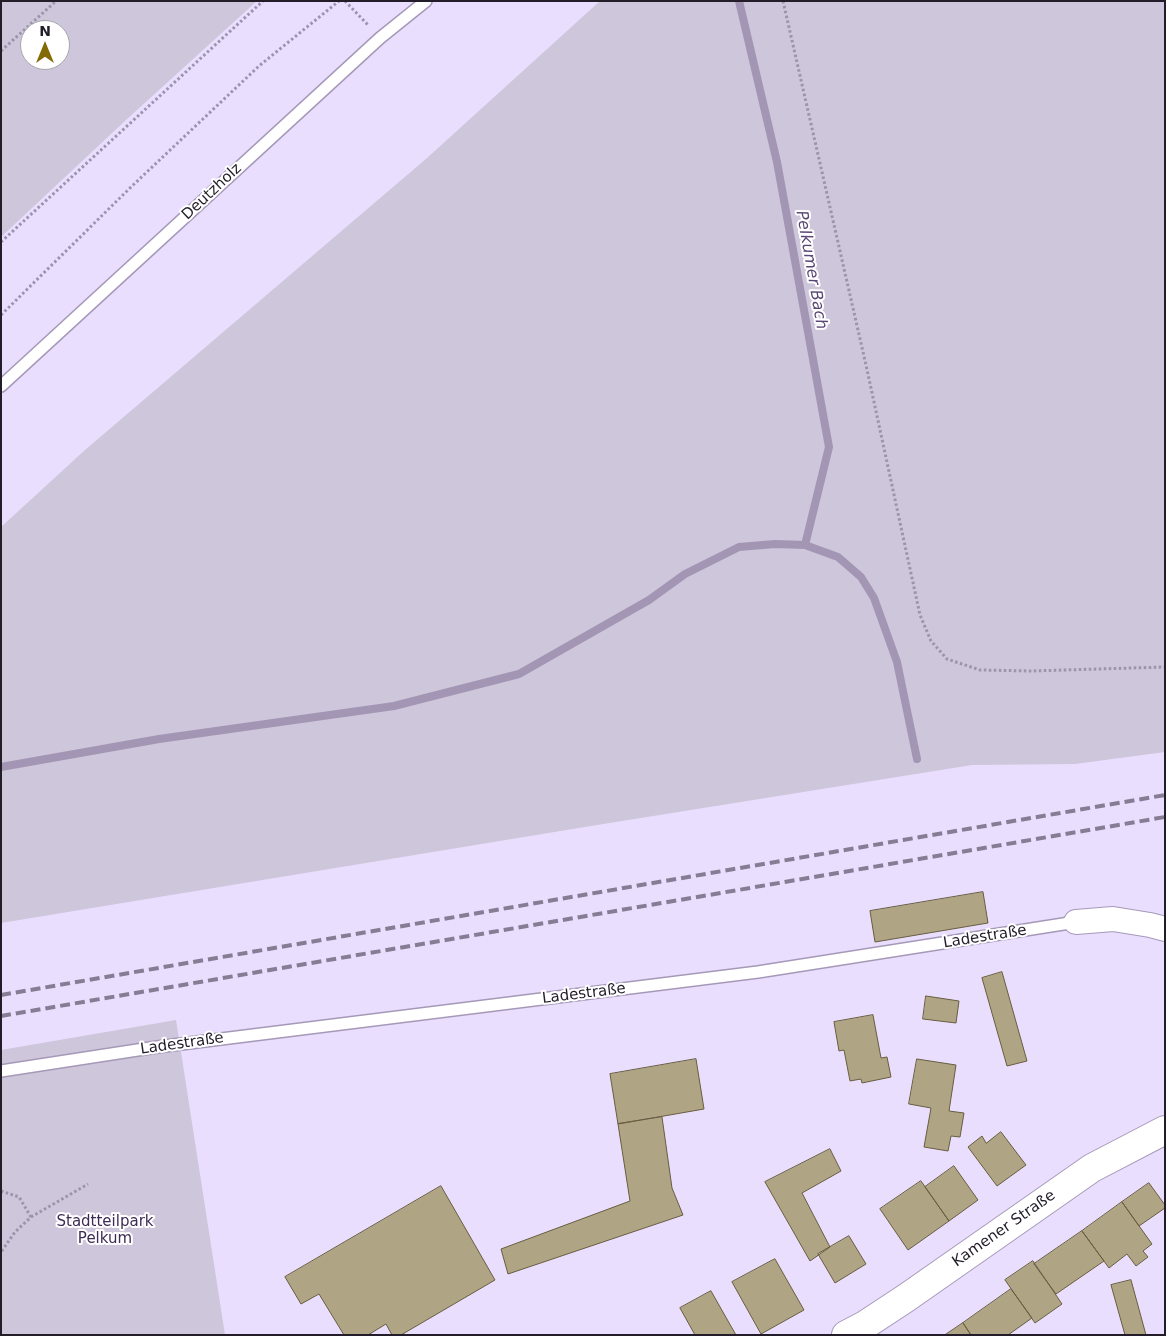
<!DOCTYPE html>
<html>
<head>
<meta charset="utf-8">
<style>
  body { margin:0 }
  #map { position:relative; width:1166px; height:1336px; overflow:hidden; background:#eadeff; font-family:"DejaVu Sans",sans-serif }
  canvas { display:block }
  .frame { position:absolute; inset:0; border:2px solid #221d29; pointer-events:none }
  .north { position:absolute; left:20px; top:20px; width:50px; height:50px; box-sizing:border-box; background:#fff; border:1px solid #a7a5a9; border-radius:50%; rotate:0deg; font-size:14px; font-weight:700; line-height:20px; text-align:center; color:#221d29 }
  .north::after { content:''; display:block; margin:auto; width:18px; height:22px; background:#846a05; clip-path:polygon(50% 0,100% 100%,50% 72%,0 100%) }
</style>
</head>
<body>
<div id="map">
<canvas width="1166" height="1336"></canvas>
<div class="frame"></div>
<div class="north">N</div>
</div>
<script>
const g = document.querySelector('canvas').getContext('2d');
g.lineJoin = 'round';
function fillPath(path, color) { g.fillStyle = color; g.fill(path, 'evenodd'); }
function trace(path, color, width, dash) { g.strokeStyle = color; g.lineWidth = width; g.lineCap = dash ? 'butt' : 'round'; g.setLineDash(dash || []); g.stroke(path); }
function write(font, color, halo, rows, align = 'center') {
  g.font = font + ' "DejaVu Sans",sans-serif'; g.lineWidth = 4; g.setLineDash([]); g.textBaseline = 'middle'; g.strokeStyle = halo; g.fillStyle = color; for (const [text, x, y, turn = 0] of rows) {
    g.save(); g.translate(x, y); g.rotate((+turn || 0) * Math.PI / 180); g.textAlign = isNaN(turn) ? turn : align; if (halo) g.strokeText(text, 0, 0); g.fillText(text, 0, 0); g.restore();
  }
}
fillPath(new Path2D(`
  M1,1H257L126,120L1,237ZM30,30H60V60H30Z
  M600,1H1165V752L1075,764L972,765L597,825L1,923V527L85,450L427,158Z
  M176,1020L225,1335H1V1050Z`), '#cec6da');
trace(new Path2D(`
  M739,1L777,162L829,447L805,545
  M1,767L159,739L394,706L519,674L649,600L685,574L739,547L775,544L805,545L838,557L861,577L874,598L897,662L917,759`), '#a296b4', 8);
const building = new Path2D(`
  M983,892L988,923L875,942L870,911Z
  M1002,972L1027,1061L1007,1066L982,978Z
  M926,996L959,1001L956,1023L923,1019Z
  M873,1015L881,1058L887,1057L891,1077L862,1083L861,1079L850,1081L844,1050L839,1051L834,1022Z
  M696,1059L704,1109L618,1124L610,1074Z
  M917,1059L956,1065L949,1111L964,1113L960,1137L951,1136L948,1151L924,1147L931,1108L909,1104Z
  M662,1117L672,1188L683,1215L508,1274L501,1249L630,1201L618,1124Z
  M1001,1132L1026,1165L997,1186L968,1147L982,1136L986,1143Z
  M830,1149L841,1171L802,1193L830,1247L810,1261L765,1182Z
  M954,1166L978,1200L949,1221L925,1187Z
  M921,1181L949,1221L908,1250L880,1209Z
  M1149,1183L1165,1205V1208L1139,1226L1122,1202Z
  M441,1186L495,1280L401,1335H392L386,1324L368,1335H344L319,1294L301,1304L285,1277Z
  M1122,1202L1152,1244L1143,1251L1148,1257L1136,1266L1127,1254L1109,1268L1082,1231Z
  M1082,1231L1104,1261L1056,1294L1034,1264Z
  M849,1236L866,1264L835,1283L818,1254Z
  M775,1259L804,1310L761,1334L732,1282Z
  M1033,1261L1062,1304L1035,1323L1005,1280Z
  M1131,1280L1146,1335H1125L1111,1285Z
  M1011,1289L1032,1318L1008,1335H971L963,1323Z
  M711,1291L736,1335H695L680,1308Z
  M963,1323L971,1335H945Z`);
fillPath(building, '#afa484');
trace(building, '#675d3f', 1);
const service = new Path2D(`
  M1,386L380,38L426,1
  M1,1071L157,1047L758,972L1076,922`);
const minor = new Path2D(`
  M1076,922L1113,919L1150,925L1165,929`);
const secondary = new Path2D(`
  M846,1335L865,1325L906,1298L1092,1168L1165,1130`);
trace(service, '#a699b8', 14);
trace(minor, '#a699b8', 26);
trace(secondary, '#a699b8', 30);
trace(new Path2D(`
  M345,1L369,26
  M783,1L866,365L920,615L931,641L947,659L980,670L1031,671L1165,667
  M1,51L56,1
  M1,242L263,1
  M1,315L131,187L259,66L339,1
  M1,1191L19,1197L31,1217L15,1232L1,1252
  M31,1217L88,1184`), '#9c93ac', 3, [2.5, 2.5]);
trace(service, '#fff', 11);
trace(minor, '#fff', 24);
trace(secondary, '#fff', 28);
trace(new Path2D(`
  M1,995L1165,795
  M1,1016L1165,817`), '#867d94', 4, [10, 5]);
write('15px', '#221d29', '#fff', [
  ["Deutzholz",212,192,-43],
  ["Ladestraße",985,937,-9],
  ["Ladestraße",584,994,-7],
  ["Ladestraße",182,1044,-8],
  ["Kamener Straße",1004,1229,-35]
]);
write('15px', '#3e2b56', '#fff', [
  ["Stadtteilpark",105,1222],
  ["Pelkum",105,1239]
]);
write('italic 16px', '#5a4674', '#fff', [
  ["Pelkumer Bach",811,270,80]
]);
</script>
</body>
</html>
